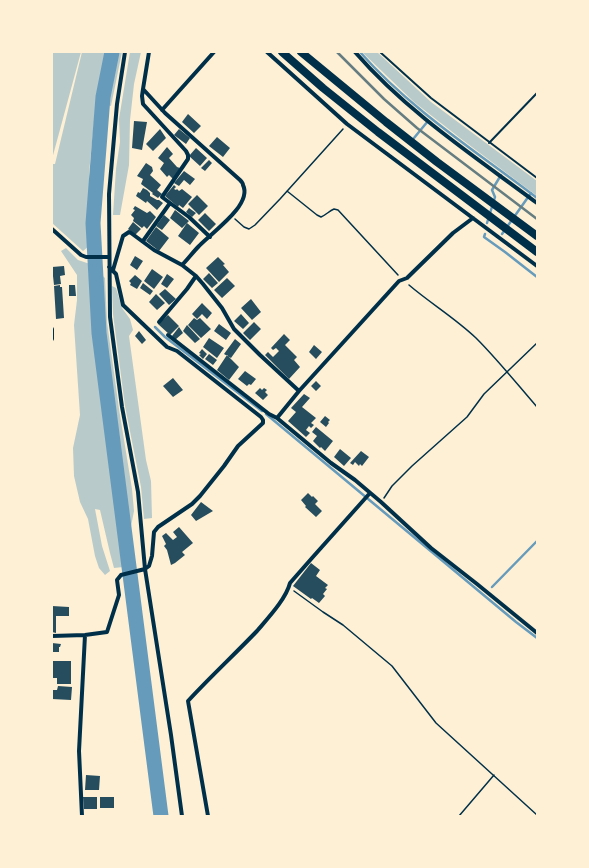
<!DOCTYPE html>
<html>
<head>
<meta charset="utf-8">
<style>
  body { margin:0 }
  #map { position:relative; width:589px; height:868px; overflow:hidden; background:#fdf0d5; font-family:Lora,serif }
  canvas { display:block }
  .frame { position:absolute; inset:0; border:53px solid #fdf0d5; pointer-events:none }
</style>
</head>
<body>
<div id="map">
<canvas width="589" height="868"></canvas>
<div class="frame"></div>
</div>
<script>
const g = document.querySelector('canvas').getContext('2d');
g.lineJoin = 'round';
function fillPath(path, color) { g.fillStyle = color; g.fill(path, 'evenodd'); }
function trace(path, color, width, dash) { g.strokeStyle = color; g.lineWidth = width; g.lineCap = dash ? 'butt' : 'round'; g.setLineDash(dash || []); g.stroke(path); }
fillPath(new Path2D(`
  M52,52H81L52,159Z
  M82,52H122L111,106L96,102L89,173L90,239L89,246L83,251L52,223V164H55Z
  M130,52H141L134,84L130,120L129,165L120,215H113L116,169L120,142L119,119Z
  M362,52H377L431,102L537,181V196L460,138L414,102Z
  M66,248L78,260L90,264L105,278L107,322L119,409L132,489L134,511L123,567L114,568L110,553L100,510L95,509L102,546L110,571L105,575L99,568L95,556L88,519L80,502L74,476L73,448L80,415L74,325L77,300V275L61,251Z
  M112,286L116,288L122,308L130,319L133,330L129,336L146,460L151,481L152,518L144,519L141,487L125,406L113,314Z`), '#b9caca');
trace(new Path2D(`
  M360,52C410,109 477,152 537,198
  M414,138L428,121
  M487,223L495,197L492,190L501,175
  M485,234L484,237L505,252L537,277
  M502,234L531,193
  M155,327L165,337L262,411
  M266,414L516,622L537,638
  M492,587L537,541`), '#669bbc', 2.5);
trace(new Path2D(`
  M112,52L103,97L93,223L99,333L161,816`), '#669bbc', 15);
fillPath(new Path2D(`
  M188,114L201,126L194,133L182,122Z
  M134,121L147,122L142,150L132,148Z
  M160,129L166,138L153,151L146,144Z
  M179,129L190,138L186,144L174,135Z
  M217,137L230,148L223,157L209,146Z
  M167,147L173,154L169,158L177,167L180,168L173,179L169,175L167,177L160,169L164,163L158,158Z
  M196,148L207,158L200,166L189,156Z
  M209,160L212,163L205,171L201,168Z
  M146,163L152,167L153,171L150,175L161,185L157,190L162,194L158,198L152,194L153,193L141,184L143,179L137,176Z
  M184,171L195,179L190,185L184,180L179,186L174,183Z
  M174,185L176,187L174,189L176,190L177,189L179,191L182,189L192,197L183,208L179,205L178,207L165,196Z
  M143,188L147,190L150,193V196L157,200H159L163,203L157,210L147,201L146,203L136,196L138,192L140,193Z
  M197,195L208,206L199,215L188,204Z
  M135,206L147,213L150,211L156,217L147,229L144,226L142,228L133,221L134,218L131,215L135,210L133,209Z
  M189,208L196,213L192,217L186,212Z
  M175,210L189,221L182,228L170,218Z
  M205,213L216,224L209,231L198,220Z
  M164,215L170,220L162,230L156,226Z
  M133,222L141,229L135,235L128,229Z
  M187,223L199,233L190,245L178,236Z
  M156,227L169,238L159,251L146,241Z
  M135,256L143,261L137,270L130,265Z
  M218,257L225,264L223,265L229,272L219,282L206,268Z
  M64,266L65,275L60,276L61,284L54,285L52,267Z
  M152,269L163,277L154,289L144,281Z
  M209,273L218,283L212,288L203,279Z
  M167,274L174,279L167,288L161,284Z
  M135,275L142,281L137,289L130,285L131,283L129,281Z
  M227,278L235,286L222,298L214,290Z
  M143,283L153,291L150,295L140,288Z
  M60,285V287H62L64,318L56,319L54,286Z
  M69,285H75L76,296H69Z
  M165,289L176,299L169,305L159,294Z
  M156,294L165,303L157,310L149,302Z
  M251,299L261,312L252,320L241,308Z
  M202,303L212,313L207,319L202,314L197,319L192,314Z
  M241,314L249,323L243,329L234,321Z
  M168,315L179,326L170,335L158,324Z
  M194,318L197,320L200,318L211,329L201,338L188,325Z
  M254,322L261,329L250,340L243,333Z
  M219,324L231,333L226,340L214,331Z
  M187,325L200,339L195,343L183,331Z
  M179,327L183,333L175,340L172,336Z
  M139,331L146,340L142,344L135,336Z
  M284,334L290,340L285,345L297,357L294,360L300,367L289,379L265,355L268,352L273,357L279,351L276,348L273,350L271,348Z
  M209,338L224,348L217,358L203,347Z
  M235,339L241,344L231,358L224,354Z
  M314,345L322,352L316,359L309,352Z
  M202,349L207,354L203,359L199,355L201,354L199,353Z
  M209,354L217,360L213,365L205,359Z
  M227,355L239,367L229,380L217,370Z
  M245,371L256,379L251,385L249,384L247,386L238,379Z
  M173,378L183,390L173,397L163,386Z
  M316,381L321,386L316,391L311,386Z
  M260,388L262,390L264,388L267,390L265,392L268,395L263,400L255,393Z
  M304,394L310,398L302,407L316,418L311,423L314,425L311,428L309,426L306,430L310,433L306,437L288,421L296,412L291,408Z
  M325,416L330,420L328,422L329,423L326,427L320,422Z
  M316,427L333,441L325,451L321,447L320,448L313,441L317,436L312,432Z
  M340,449L351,458L344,466L334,457Z
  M361,451L369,457L362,466L360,464L359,466L355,462L353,465L350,463Z
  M308,493L312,497L313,496L318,501L315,504L322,511L316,517L305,507L306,506L301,500Z
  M201,502L213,511L196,521L191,515Z
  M179,527L193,543L182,552L185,555L175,563L171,565L167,550L164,546L166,544L162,536L166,533L173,540L177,537L173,532Z
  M311,563L320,570L316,576L328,585L325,588L327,589L323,594L325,596L319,603L312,598L311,599L293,586Z
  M52,606L69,607V616H56V633L52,632Z
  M52,643L61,644L60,647H59V652H52Z
  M52,661H71V684H57V678H52Z
  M58,686L72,687L71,700L52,699L53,690H57Z
  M86,775L100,776L99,790H85Z
  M83,797H97V809H84Z
  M100,797H114V808H100Z`), '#264d5e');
trace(new Path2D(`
  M287,191L317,215L321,217C326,215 329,211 334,209L338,210L398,275
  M235,219L244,227L249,229L255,225L280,199L343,129
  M409,285C430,303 455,318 476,338C498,360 517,384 537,407
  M384,498L392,486L412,466L467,417L484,394L537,343
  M294,591L323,612L343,625L392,666L436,723L537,815
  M459,816L494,775`), '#003049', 1.5);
trace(new Path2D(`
  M380,52L431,98L537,178
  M489,143L537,93`), '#003049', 2);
trace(new Path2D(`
  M125,52L117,104L109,194L110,317L122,407L138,492L145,569L171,735L182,816
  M149,52L143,89L165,113L240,180C241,181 243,183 243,185C253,205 211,233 199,246C193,252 188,259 182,265L196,276L203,284L222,308L234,329L260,355L299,391L277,418L331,463L355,480L381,502L431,548L477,584L537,633
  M267,52L347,124L537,266
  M355,52C407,112 474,156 537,203
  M162,110L214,52
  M170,203L189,217L210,237
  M52,229L81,255L86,257H109
  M143,241L170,203L162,197L188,159V155L186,151L143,104L142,96L143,89
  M113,270L123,236L129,232L131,233L154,250L182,265
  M159,322L187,289L196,276
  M52,329V339
  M168,335L269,414L277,418
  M299,391L399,281L407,278L453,233L473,218
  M52,636L85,635L107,632L119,595L117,580L121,575L145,569L149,566L152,556L154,532L158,527L192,504L200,496L224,466L238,446L263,423V420L261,417L177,351L167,347L123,305L116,274L109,267
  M82,816L79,751L85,635
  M208,816L188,701C210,677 234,655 257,631C268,618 286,599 290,583L312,558L370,493`), '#003049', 4);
trace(new Path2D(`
  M282,52L323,88L378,132L537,252
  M301,52L386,122L437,162L537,236`), '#003049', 8);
trace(new Path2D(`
  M337,52L384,99L417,128L537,219`), '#657d81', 2.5);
</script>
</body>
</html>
